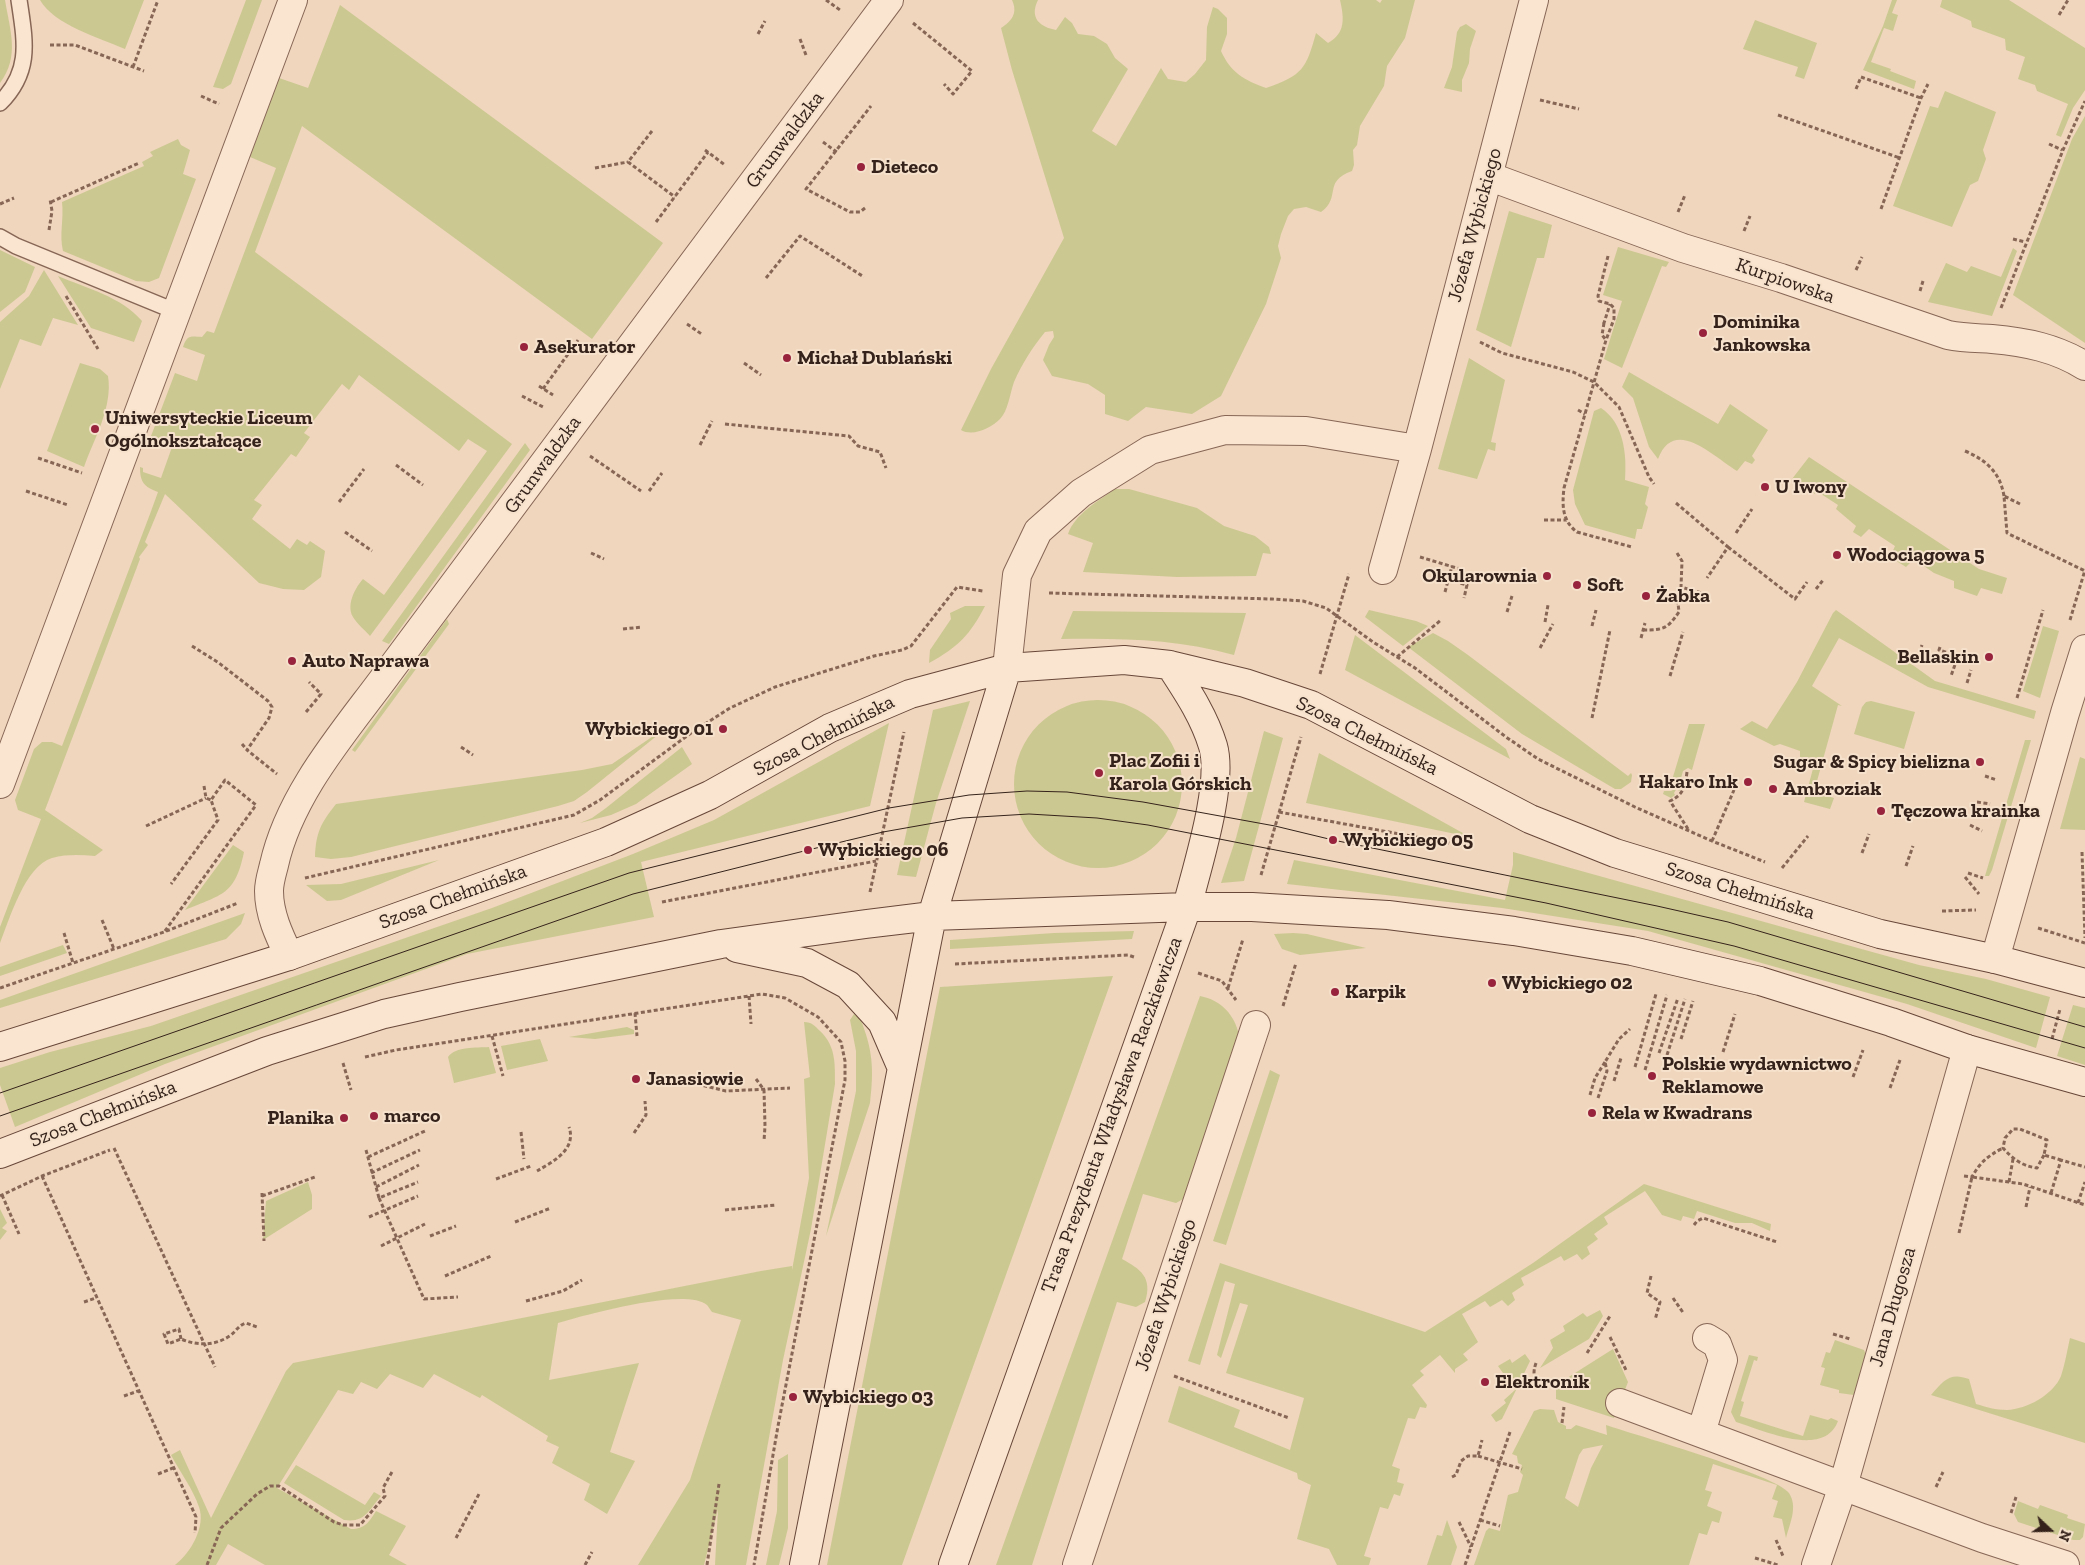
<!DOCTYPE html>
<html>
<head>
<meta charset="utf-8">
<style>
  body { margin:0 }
  #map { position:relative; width:2085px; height:1565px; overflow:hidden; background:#efd6bd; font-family:"Zilla Slab",serif }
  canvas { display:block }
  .north { position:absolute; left:2025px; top:1505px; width:50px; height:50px; -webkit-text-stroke:4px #f6e2cc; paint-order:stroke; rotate:111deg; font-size:14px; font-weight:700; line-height:20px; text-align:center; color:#35231b }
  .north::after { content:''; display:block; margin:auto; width:18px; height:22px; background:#35231b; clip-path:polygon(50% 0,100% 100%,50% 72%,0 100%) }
</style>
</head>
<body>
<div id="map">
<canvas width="2085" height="1565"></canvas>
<div class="north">N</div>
</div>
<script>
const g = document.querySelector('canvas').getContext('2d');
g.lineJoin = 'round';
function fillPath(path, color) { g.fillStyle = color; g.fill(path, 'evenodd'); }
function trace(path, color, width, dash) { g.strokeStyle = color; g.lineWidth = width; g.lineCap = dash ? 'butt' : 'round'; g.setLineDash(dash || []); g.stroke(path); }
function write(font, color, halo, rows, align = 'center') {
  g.font = font + ' "Zilla Slab",serif'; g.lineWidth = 4; g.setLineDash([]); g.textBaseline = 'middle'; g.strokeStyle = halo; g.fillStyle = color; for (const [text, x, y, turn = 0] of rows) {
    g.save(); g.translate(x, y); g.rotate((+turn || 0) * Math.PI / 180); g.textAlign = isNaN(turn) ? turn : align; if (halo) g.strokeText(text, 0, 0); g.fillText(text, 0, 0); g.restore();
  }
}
fillPath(new Path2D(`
  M0,0H5C10,31 20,56 0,83Z
  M40,0H144L125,49C100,38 54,25 40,0Z
  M246,0H262L231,84L223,89L213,87Z
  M1012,0H1038C1029,18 1040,27 1056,30L1065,17L1072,23L1078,34L1094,36L1107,44L1115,58L1128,69L1092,131L1116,146L1161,68L1168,79L1186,82L1195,74L1206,60L1207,27L1213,7L1218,9L1227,18V34L1221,51C1231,73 1244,80 1266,88C1303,75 1306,69 1316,33L1328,43C1346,33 1344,18 1340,0H1376L1380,3L1382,0H1415L1405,38L1387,66L1384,86L1360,126L1357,145L1353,150L1354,165L1352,171C1322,182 1342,197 1321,212L1306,207L1294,209L1288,216L1281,234L1278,246L1281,258L1266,304L1221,396L1192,414L1146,407L1128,421L1105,414V395L1088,384L1052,376L1043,360L1049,345L1054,337L1053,331L1045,332C1032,348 1022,364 1014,382C1010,393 1008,411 1000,419C991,428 973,437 961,430L991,369L1064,238L1012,70L1001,28C1012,21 1018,13 1012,0Z
  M1892,0H1897L1892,13L1898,15L1893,31L1884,28L1871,62L1891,69L1890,71L1916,81L1914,89L1863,70L1883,26Z
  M1942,0H2009L2085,48V90L2073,108L2061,137L2056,135L2068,104L2037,91L2035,85L2018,79L2025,57L2006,50L2005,39L1972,27L1971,21L1940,7Z
  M340,5L663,243L592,339L302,126L255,252L512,444L370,636C365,630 357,624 353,617C346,605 355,588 363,579L384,595L487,451L468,439L459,451L359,375L349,390L342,384L304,433L310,437L296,457L291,454L254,500L262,505L252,519L290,549L297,539L307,545L310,541L325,551L321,577L304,590L283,589L259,583L165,494L145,542L148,545L139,557L140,559L45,810L103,850L95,856C81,855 67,854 52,858C25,866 10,918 0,943V927L41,819L18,810L15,800L34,749L42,742H52L62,746L150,514L158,492C144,487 140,482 140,467L143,468V472L161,478L172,447L155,440L153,445L148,444L175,373L197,381L205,355L183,347C187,335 190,336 202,337L207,331L214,333L276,168L250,157L279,78L308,88Z
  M1755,20L1817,43L1804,79L1795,76L1798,67L1743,49Z
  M1466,24L1476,31L1470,49L1469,63L1462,80V92L1444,88L1452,67L1457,32L1460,27Z
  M1945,91L1996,112L1983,150L1986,159L1978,181L1970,185L1952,227L1893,206L1930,106L1938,108Z
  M2085,116V343L2013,295L2072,139Z
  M178,139L181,145L190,150L183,174L196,179L159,278L149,282L136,281L63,251C59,235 64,219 62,202L144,166L142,162L153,156L150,152Z
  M1509,211L1552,225L1544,258H1537L1511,347L1476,330Z
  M1618,247L1669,262L1666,267L1662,266L1622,368L1604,359L1622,301L1603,295Z
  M2013,248L2017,251L1992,316L1928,302L1946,263L1967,272L1971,266L2001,277Z
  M0,250L35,267L25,292L0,312Z
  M44,270L78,325L53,318L41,346L20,339L0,389V322L29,296Z
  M58,276C86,288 122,297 142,321L134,342L91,328Z
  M1469,358L1505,380L1491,442L1496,443L1495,451L1488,449L1477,479L1438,469Z
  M80,363L100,369L108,376C113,407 94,439 84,467L47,451Z
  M1629,372L1718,424L1730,404L1768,430L1752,456L1755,460L1752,464L1745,461L1737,471C1713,456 1674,416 1658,459L1649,447L1633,398L1622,387Z
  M1601,408C1624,423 1627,455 1625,480L1649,487L1645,504L1648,507L1642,529H1637L1635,539L1585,525L1575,504L1573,490L1594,411Z
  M525,443L530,450L389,644L382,641Z
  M1809,457L1979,569L2007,578L2002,594L1981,588L1977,596L1954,588V581L1934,573L1914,559L1906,567L1890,557L1895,546L1869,529L1861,537L1853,532L1856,526L1836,509L1838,505L1818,492L1815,494L1792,479Z
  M1115,489H1129L1197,508L1224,526L1255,536L1269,547L1271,554L1263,553L1256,576L1177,577L1083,572L1093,543L1068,534C1075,514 1098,501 1115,489Z
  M965,606H985C971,634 957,648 929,663L930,650L951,619L950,613Z
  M1369,610L1416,621L1428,626L1403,646L1365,617Z
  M1836,610L1935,681L2036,711L2034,719L1928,687L1839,638L1812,686L1842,706L1838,705L1814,792L1834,798L1830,809L1804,802L1814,765L1800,760V751L1780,744L1774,746L1740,729L1752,721L1767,729L1797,682L1833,613Z
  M1073,611L1246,613L1234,655C1177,639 1120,638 1061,639Z
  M447,619L449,624L355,752L352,750Z
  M2043,626L2059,631L2040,698L2023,691Z
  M1433,633L1448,641L1468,655L1628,776L1631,773L1632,775L1631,782L1621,789H1615L1522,734L1408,647Z
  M1355,635L1506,749L1510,759L1345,670Z
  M1014 784a84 84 0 1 1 168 0a84 84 0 1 1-168 0Z
  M970,701L936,803L916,877L897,875L933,710Z
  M1871,701L1915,712L1904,749L1854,734L1862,707L1866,702Z
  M674,722L587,792L574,801L558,806L351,857L331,859L315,857C316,832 321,823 336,804L582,770L612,764Z
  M889,723L870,806L641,862L654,917L467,954L165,1064L15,1127L0,1085V1068L50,1052L151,1026L492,908L633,854L714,820Z
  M1689,724H1705L1692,770L1688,768L1683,771L1680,782L1682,788L1679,791L1677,788L1674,793L1675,795L1671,798L1663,794L1664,791H1671L1675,789V783L1672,780Z
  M1264,731L1283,738L1244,881L1221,883L1236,838Z
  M2025,740H2031L1992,870L1989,876H1985Z
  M682,747L692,764L636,804L611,815L580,823L592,818L606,808Z
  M1319,753L1470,837L1306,803Z
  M2080,757L2085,759V830L2060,829Z
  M233,845L244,852C235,895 223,894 185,910Z
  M1513,852L1919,965L1986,979L2050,997L2036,1048L1907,1004L1648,931L1502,908L1287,884L1294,860L1505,900L1513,865Z
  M439,860L341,900L327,901L306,885L341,884Z
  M245,913L241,924L226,939L0,1008V1000Z
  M1134,931L1132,939L950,949V940L1054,933Z
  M1293,933L1307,934L1366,948L1300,955L1282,949L1274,934Z
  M63,945L67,953L0,976V967Z
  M1113,976L902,1565H827L940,987Z
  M1200,996C1221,1000 1235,1015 1239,1035L1187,1197L1176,1203L1143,1194L1122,1259C1140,1269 1153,1277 1145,1302L1136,1307L1117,1302L1032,1565H996Z
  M2073,1005L2085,1008V1065L2057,1056Z
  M854,1014L860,1018C873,1050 874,1069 870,1103L826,1236L856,1091V1051L850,1020Z
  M804,1022C812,1022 815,1026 820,1031C836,1046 835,1064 835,1084L811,1229L783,1360L746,1565H715L718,1509L704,1565H638L690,1480L741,1320L712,1312C710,1310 709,1307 707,1305C685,1287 586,1315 558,1323L549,1380L639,1363L610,1452L635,1461L607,1514L584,1500L590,1484L552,1463L559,1447L546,1441L548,1436L482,1395L480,1398L434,1374L423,1388L390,1374L377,1389L361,1382L353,1394L338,1390L277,1488L351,1529C365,1529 369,1522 376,1511L406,1526L389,1555L407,1565H265L228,1544L216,1565H175C191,1553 206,1526 199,1507C193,1489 180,1472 171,1455L180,1450L211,1518L286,1371L293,1363L761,1271L792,1266V1270L809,1178L804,1079L810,1077Z
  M627,1027L634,1030V1034L595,1039L569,1037Z
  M540,1039L548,1061L507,1070L501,1046Z
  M489,1047L496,1073L454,1083L448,1057C456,1046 476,1048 489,1047Z
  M1270,1070L1280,1075L1226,1245L1213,1241Z
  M308,1182L312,1195V1209L263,1240L266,1201Z
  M1644,1184L1771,1224L1770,1231L1752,1223H1735L1697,1211L1694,1219L1683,1216L1681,1221L1662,1215L1645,1191L1604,1217L1608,1224L1594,1234L1598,1239L1587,1247L1590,1254L1582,1260L1577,1254L1564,1261L1561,1256L1521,1278L1524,1285L1512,1293L1515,1300L1508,1306L1502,1300L1490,1307L1485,1301L1462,1314L1478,1342L1463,1354L1468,1360L1455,1369V1373L1440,1355L1420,1371L1424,1375L1412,1385L1427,1405L1426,1408L1420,1407L1415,1419L1408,1418L1392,1466L1400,1469L1397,1482L1404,1484L1400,1496L1394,1494L1388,1509L1380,1507L1364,1556L1371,1558L1369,1565H1337L1329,1549L1297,1539L1311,1485L1298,1479L1297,1473L1168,1422L1179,1386L1240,1410L1234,1427L1290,1450L1304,1398L1226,1373L1248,1305L1240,1303L1221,1358L1217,1355L1235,1284L1225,1281L1200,1365L1188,1361L1220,1263L1425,1332L1533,1263Z
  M0,1209L7,1223L2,1228L7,1231L0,1240Z
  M1600,1310L1603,1316L1589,1339L1540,1368L1553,1348L1550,1340L1565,1331L1563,1326L1583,1313L1587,1317Z
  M2070,1338L2085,1343V1443L1931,1395C1944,1380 1950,1372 1969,1379L1976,1404C1986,1407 1996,1410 2007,1410C2027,1409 2053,1395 2061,1376C2065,1364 2067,1351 2070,1338Z
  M1835,1340L1864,1350L1866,1355L1858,1390L1854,1395L1839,1393V1390L1820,1385L1825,1368L1821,1367L1826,1352L1830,1353Z
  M1613,1349L1628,1382L1614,1418L1556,1399V1385Z
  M1525,1354L1530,1361L1502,1419L1496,1422L1491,1415L1506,1403L1504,1400L1515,1390L1498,1366L1510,1359L1512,1363Z
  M1749,1355L1758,1357L1757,1361L1754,1360L1741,1401L1744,1402L1740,1416L1803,1436L1810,1415L1828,1420L1831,1418L1838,1421C1824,1459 1763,1430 1736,1422L1731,1412Z
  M1540,1409L1554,1410L1558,1422L1566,1426V1429H1571L1576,1425L1607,1435L1606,1425C1635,1435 1777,1475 1789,1493C1798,1507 1790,1523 1786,1538L1782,1519L1773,1517L1778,1501L1772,1499L1777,1485L1713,1464L1705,1490L1712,1492L1707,1506L1722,1512L1719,1523L1712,1521L1707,1535L1699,1533L1689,1565H1474L1486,1531L1489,1528L1500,1531L1508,1495L1518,1492L1523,1475L1520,1472L1522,1465L1518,1463L1517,1456L1512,1454L1534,1411ZM1603,1445L1591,1468L1578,1507L1565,1498L1579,1455L1583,1449Z
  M788,1454V1528L779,1565H766L777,1511L778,1460Z
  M296,1465L365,1505L374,1492L381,1496C368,1511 365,1523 344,1520L284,1483Z
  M2018,1501L2038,1509L2040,1505L2068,1515L2067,1518L2085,1524L2083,1537L2080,1540H2073L2018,1522L2014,1514Z
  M1447,1520L1457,1547L1451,1565H1427L1437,1535L1442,1536Z`), '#ccc891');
const lane = new Path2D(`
  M0,103C32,71 25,41 19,0
  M0,237L16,246L177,312`);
const street = new Path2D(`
  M1488,176L1683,248L1781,278L1948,335C1963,338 1977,338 1992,339C2026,342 2056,348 2085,366
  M1383,570L1417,449L1534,0
  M1007,668L1017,575L1038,531L1081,493L1150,450L1225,430L1306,431L1417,449
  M0,784L293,0
  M289,956C279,935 269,914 269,891C269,882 272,873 274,865C290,792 347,729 390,670L889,0
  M1995,959L2065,713L2085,649
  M1620,1403L1982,1538L2065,1565
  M1701,1433L1723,1360L1717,1344L1707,1338
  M1077,1565L1256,1025
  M1816,1565L1843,1486L1967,1049`);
const secondary = new Path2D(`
  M737,948L807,963L848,985L882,1022L901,1066
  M0,1047L289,956L606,842L710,795L830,728L910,694L1007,668L1124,660L1170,665L1245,683L1311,705L1530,819L1615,853L1880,934L1995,959L2085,983
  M0,1154L267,1051L384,1014L460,997L721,944L866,924L932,916L1187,907H1252L1388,915L1514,931L1632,951L1760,981L1891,1022L1967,1049L2085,1082
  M804,1565L932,916L1007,668
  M953,1565L1187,907C1197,867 1224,784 1213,746C1204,716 1187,691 1170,665`);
trace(lane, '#876656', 18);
trace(street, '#876656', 30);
trace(secondary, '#684739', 30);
trace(new Path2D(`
  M826,0L840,10
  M2059,15L2068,0
  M913,23L972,71L953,94L944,84
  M758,34L765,21
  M800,39L806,55
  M50,45H75L144,71
  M133,67L158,0
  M1856,89L1861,77L1921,98
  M201,96L219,104
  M1540,100L1579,109
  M1778,115L1900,158
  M652,131L628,162L675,197
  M823,142L838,153
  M2049,144L2062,150
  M705,150L725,165
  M595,168L628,162
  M51,202L139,163
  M0,204L14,198
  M865,208L860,212H850L806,189L871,106
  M1881,209L1921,98L1928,84
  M1678,212L1685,195
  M656,222L708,152
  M49,230L52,211L50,199
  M1744,231L1750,216
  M2013,239L2025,242
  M1608,256L1598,296L1599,301L1610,304L1614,308V319L1606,340L1564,488C1562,505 1562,521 1577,532L1632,547
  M1856,270L1862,257
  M766,278L800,236L864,277
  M1920,291L1923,281
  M66,296L98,349
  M2001,308L2063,150L2085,101
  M1603,322L1604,323L1610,304
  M1604,323L1602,335L1606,340
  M687,324L703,335
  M1480,342L1502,353L1573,372L1594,382L1619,407L1649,477L1654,484
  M744,363L761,375
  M539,386L553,395
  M543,389L578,340
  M522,396L545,408
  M1578,410L1585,414
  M725,424L849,436L858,446L880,452L886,468
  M700,445L712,421
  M1965,451C1986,460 2000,472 2004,496
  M590,456L641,491
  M38,458L82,473
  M396,465L423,485
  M26,491L68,505
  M649,491L662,473
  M339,502L364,469
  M1676,503L1728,547L1707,578
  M2020,504L2004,496L2007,533L2085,571
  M1544,520H1567
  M345,532L372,551
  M1736,533L1752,509
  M1728,547L1795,599L1807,582
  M591,553L604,559
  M1677,553L1682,561L1681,587L1705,594
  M1420,557L1460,569
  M1448,580L1467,585L1464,598
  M1816,589L1824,579
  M1445,592L1452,566
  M1049,593L1272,599L1303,601L1326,608L1373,642L1415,668L1506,737L1538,759L1635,807L1712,841L1765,862
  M1507,612L1512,596
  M2070,620L2085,570
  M1545,622L1548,605
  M1592,626L1596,610
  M623,629L642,627
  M1643,630C1664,630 1667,629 1679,612L1678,603L1675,602
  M1641,638L1645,623
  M192,646L219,663L268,701L272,707L269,718L247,750L277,774
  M1940,647L1939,650L1958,656L1951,676
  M1540,648L1553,624
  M1397,657L1441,620
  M1917,659L1922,645
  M1320,674L1349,574
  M1670,676L1683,632
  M1967,683L1971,670
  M2017,698L2043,610
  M306,712L321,694L309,682
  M1592,718L1610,630
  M242,744L247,750
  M461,747L473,755
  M1687,772C1685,787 1684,794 1670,801L1688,829
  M1985,776L1997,780
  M204,786L206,798L211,800
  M1977,802L1990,804
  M1279,812L1471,847
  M1970,825L1982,831
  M146,826L206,798
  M1712,841L1734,790
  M2082,852L2085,938
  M1862,853L1869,834
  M1906,866L1913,846
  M1782,868L1808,836
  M1968,873L1983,878
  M1261,875L1301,737
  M1965,877L1979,894
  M305,878L574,815L600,800L691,733L730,708L775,687L874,656L902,650L911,646L957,587L983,591
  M870,892L904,732
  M662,902L876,861
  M1942,911L1976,910
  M102,920L114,949
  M2038,928L2085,943
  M165,931L256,805L225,780L211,800L218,820L171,884
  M64,933L73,963
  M955,964L1128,955L1134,957
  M1198,973L1222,981L1236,1000
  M0,988L164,932L238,903
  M1228,988L1243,939
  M749,996L751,1024
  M1283,1006L1296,963
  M635,1013L637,1036
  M492,1036L503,1076
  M1681,1039L1693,1001
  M2052,1039L2060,1009
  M1723,1052L1735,1014
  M1659,1053L1678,998
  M1667,1055L1685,999
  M365,1057L396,1050L762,994L785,998L818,1017L841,1042L845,1061V1080L778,1426L754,1565
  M343,1063L351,1090
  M1635,1067L1656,994
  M1645,1070L1667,995
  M1853,1077L1863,1050
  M756,1079L764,1090L765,1126L764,1141
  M1614,1081L1621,1058
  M697,1084L726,1091L790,1088
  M1890,1088L1900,1060
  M1590,1095L1595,1078L1605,1062
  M1598,1098L1607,1071L1605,1062L1619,1039L1630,1029
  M521,1132L524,1159
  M634,1133L646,1115L645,1101
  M114,1148L215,1367
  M366,1150L379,1198L418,1182
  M2044,1155L2037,1168C2022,1166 2013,1159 2003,1148L2005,1138L2013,1129H2020L2047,1140L2044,1155L2061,1160
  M368,1157L425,1131
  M537,1171C552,1162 577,1150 569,1127
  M371,1173L420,1150
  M42,1176L196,1517L195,1533
  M1964,1176L1972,1177C1980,1162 1988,1156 2003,1148
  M496,1179L531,1166
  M2009,1182L2013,1159
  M376,1187L419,1165
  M262,1193L264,1241
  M2051,1193L2061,1160L2085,1167
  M2,1195L19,1234
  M0,1196L42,1176L110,1150
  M262,1196L315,1177
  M379,1198L424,1299L458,1297
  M2078,1203L2085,1182
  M2026,1207L2030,1187
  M725,1210L776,1205
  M369,1217L418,1196
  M515,1222L551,1208
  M1694,1225L1697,1221L1703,1218L1777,1242
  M1959,1233L1972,1177L2023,1184L2085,1205
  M430,1236L456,1226
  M381,1246L425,1224
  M445,1276L491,1256
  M1651,1276L1647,1293L1660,1302L1655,1320
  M1673,1298L1684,1314
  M526,1301L563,1291L582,1280
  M84,1302L96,1298
  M1833,1334L1850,1339
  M1610,1337L1626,1370
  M181,1339L179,1329L164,1334L168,1344L181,1339C197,1346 216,1346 231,1335C237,1330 239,1325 246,1323L257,1327
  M1587,1353L1610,1316
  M1536,1363C1533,1372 1533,1377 1539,1385
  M1174,1376L1289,1418
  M124,1396L138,1391
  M1562,1423L1564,1407
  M1478,1456L1522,1469
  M158,1474L173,1468
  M1452,1477L1456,1475L1461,1461L1468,1456H1478L1482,1440
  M1936,1487L1943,1472
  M2011,1513L2016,1497
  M1480,1520L1500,1526
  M1459,1522L1471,1547
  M456,1538L479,1494
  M1776,1540L1783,1556
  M1755,1558L1778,1565
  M207,1565L221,1528L257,1494L270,1486H279L334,1522L343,1525H360L385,1496L383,1488L393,1470
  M585,1565L592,1552
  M707,1565L719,1484
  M1465,1565L1510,1432`), '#876656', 3, [4, 2.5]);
trace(lane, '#fae5d0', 15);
trace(street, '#fae5d0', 28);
trace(secondary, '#fae5d0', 28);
trace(new Path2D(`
  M0,1093L629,873L889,808L969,795L1027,791L1067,792L1143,802L1275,826L1333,840L1657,906L1728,922L2085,1027
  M0,1116L633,894L808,850L883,832L962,818L1029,814L1097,818L1148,825L1546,903L1734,946L2085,1048`), '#35231b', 1);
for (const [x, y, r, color] of [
  [861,167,5,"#97243c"],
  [1703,333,5,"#97243c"],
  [524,347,5,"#97243c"],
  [787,358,5,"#97243c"],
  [95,429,5,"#97243c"],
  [1765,487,5,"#97243c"],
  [1837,555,5,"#97243c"],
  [1547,576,5,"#97243c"],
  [1577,585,5,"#97243c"],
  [1646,596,5,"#97243c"],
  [1989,657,5,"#97243c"],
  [292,661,5,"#97243c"],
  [723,729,5,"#97243c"],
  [1980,762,5,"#97243c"],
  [1099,773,5,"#97243c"],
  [1748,782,5,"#97243c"],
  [1773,789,5,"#97243c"],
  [1881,811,5,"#97243c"],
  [1333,840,5,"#97243c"],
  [808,850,5,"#97243c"],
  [1492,983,5,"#97243c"],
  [1335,992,5,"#97243c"],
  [1652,1076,5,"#97243c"],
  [636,1079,5,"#97243c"],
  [1592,1113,5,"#97243c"],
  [374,1116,5,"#97243c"],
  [344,1118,5,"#97243c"],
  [1485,1382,5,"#97243c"],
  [793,1397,5,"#97243c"]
]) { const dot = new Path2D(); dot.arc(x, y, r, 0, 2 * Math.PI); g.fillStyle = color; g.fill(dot); trace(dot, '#f6e2cc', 2); }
write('20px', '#35231b', '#f6e2cc', [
  ["Grunwaldzka",785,140,-53],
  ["Józefa Wybickiego",1475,225,-75],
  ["Kurpiowska",1785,281,19],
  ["Grunwaldzka",543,465,-54],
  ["Szosa Chełmińska",824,736,-27],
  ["Szosa Chełmińska",1367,736,26],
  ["Szosa Chełmińska",1740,891,17],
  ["Szosa Chełmińska",453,897,-20],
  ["Szosa Chełmińska",103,1114,-21],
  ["Trasa Prezydenta Władysława Raczkiewicza",1112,1115,-70],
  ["Józefa Wybickiego",1166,1295,-72],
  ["Jana Długosza",1893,1307,-74]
]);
write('bold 20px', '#35231b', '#f6e2cc', [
  ["Dieteco",871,167],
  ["Dominika",1713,322],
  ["Jankowska",1713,345],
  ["Asekurator",534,347],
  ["Michał Dublański",797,358],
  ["Uniwersyteckie Liceum",105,418],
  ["Ogólnokształcące",105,441],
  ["U Iwony",1775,487],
  ["Wodociągowa 5",1847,555],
  ["Okularownia",1537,576,"right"],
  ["Soft",1587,585],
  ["Żabka",1656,596],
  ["Bellaskin",1979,657,"right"],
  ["Auto Naprawa",302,661],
  ["Wybickiego 01",713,729,"right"],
  ["Plac Zofii i",1109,761],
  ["Karola Górskich",1109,784],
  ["Sugar & Spicy bielizna",1970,762,"right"],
  ["Hakaro Ink",1738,782,"right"],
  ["Ambroziak",1783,789],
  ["Tęczowa krainka",1891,811],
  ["Wybickiego 05",1343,840],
  ["Wybickiego 06",818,850],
  ["Wybickiego 02",1502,983],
  ["Karpik",1345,992],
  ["Polskie wydawnictwo",1662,1064],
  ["Reklamowe",1662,1087],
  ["Janasiowie",646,1079],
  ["Rela w Kwadrans",1602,1113],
  ["marco",384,1116],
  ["Planika",334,1118,"right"],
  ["Elektronik",1495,1382],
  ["Wybickiego 03",803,1397]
], 'left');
</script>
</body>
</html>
